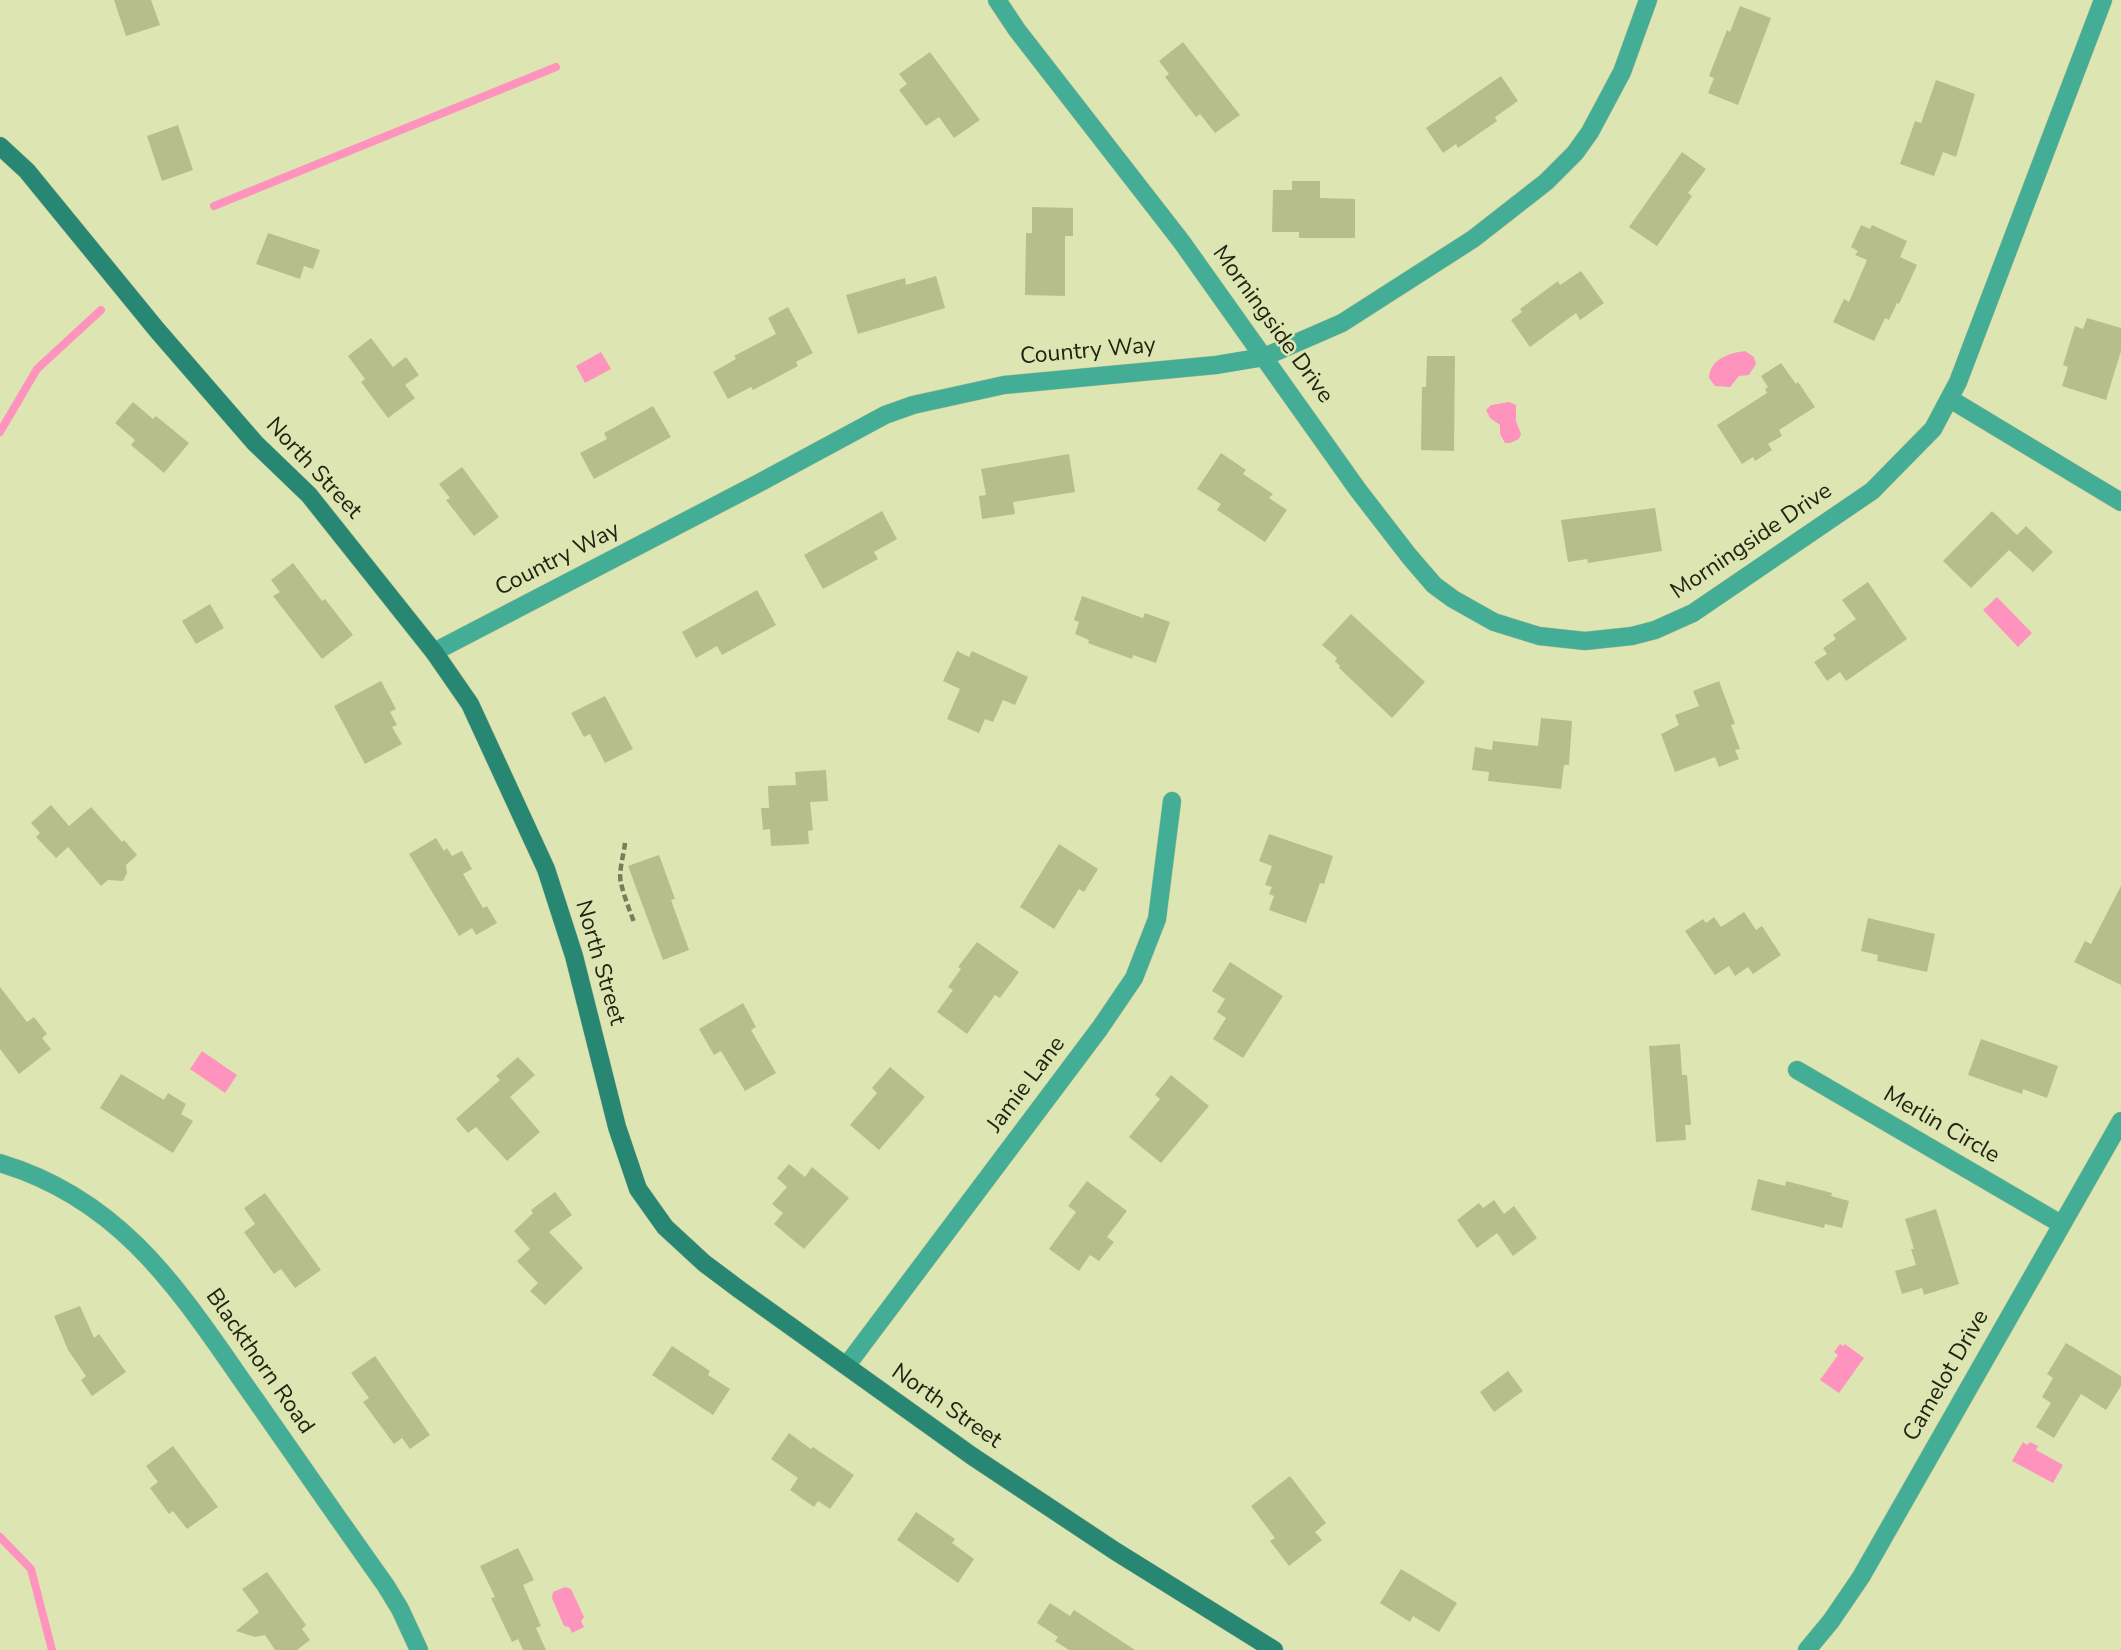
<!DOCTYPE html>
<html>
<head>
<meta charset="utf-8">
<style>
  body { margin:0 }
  canvas { display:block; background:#dde6b3 }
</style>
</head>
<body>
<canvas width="2121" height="1650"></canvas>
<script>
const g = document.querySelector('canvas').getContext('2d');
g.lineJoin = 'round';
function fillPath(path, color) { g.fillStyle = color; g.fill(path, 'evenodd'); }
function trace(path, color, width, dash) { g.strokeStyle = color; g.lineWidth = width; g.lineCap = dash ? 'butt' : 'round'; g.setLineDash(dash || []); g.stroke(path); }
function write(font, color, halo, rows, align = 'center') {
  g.font = font + ' "Nunito Sans",sans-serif'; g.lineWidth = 5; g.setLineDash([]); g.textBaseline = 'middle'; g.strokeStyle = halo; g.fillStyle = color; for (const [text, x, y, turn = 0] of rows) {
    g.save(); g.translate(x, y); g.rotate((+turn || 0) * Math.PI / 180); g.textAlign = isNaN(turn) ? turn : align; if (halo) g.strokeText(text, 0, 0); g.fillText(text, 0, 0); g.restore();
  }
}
fillPath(new Path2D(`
  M1745,351L1754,357L1756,364L1749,375L1739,376L1730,387L1715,386L1709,378C1710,359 1729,353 1745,351Z
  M601,352L611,369L585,383L576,366Z
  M1509,402L1516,405V421L1521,434L1519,439L1510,443H1505L1500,434V425L1490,418L1486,410L1491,405Z
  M1997,597L2032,633L2018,647L1983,610Z
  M202,1051L237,1075L225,1093L190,1069Z
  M1840,1344L1843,1346L1845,1344L1864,1358L1839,1393L1820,1380L1838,1355L1834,1352Z
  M2023,1442L2027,1445L2030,1442L2038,1446L2036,1450L2063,1465L2053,1483L2012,1461Z
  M565,1587L571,1589L584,1617L581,1621L584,1627L572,1633L569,1627L564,1626L552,1598L553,1592Z`), '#fe94bd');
trace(new Path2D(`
  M214,206L556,67
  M0,432L37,369L101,310
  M0,1537L31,1569L52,1650`), '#fe94bd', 8);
fillPath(new Path2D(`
  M114,0H151L160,25L126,36Z
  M1740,6L1771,18L1738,105L1708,93L1714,78L1709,76L1727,30L1730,32Z
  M1183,42L1240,115L1215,133L1200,114L1196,117L1165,77L1169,74L1159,61Z
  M930,52L980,120L954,138L939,117L926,126L899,90L907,84L899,74Z
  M1501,76L1518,101L1495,117L1497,121L1458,148L1456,144L1443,153L1426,128Z
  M1936,80L1975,94L1956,157L1943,152L1934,176L1900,164L1915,121L1921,123Z
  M178,125L193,170L162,181L147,136Z
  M1682,152L1706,169L1688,193L1692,196L1657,246L1629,227Z
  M1292,181H1320V198L1355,199V238H1299V232H1272L1273,190H1292Z
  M1032,207L1073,208V236H1065V296L1025,295L1026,233H1032Z
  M1861,225L1870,229L1872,225L1907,241L1900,257L1917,265L1899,304L1897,303L1889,320L1885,318L1874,341L1833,322L1844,299L1849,302L1867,260L1855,255L1858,251L1851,247Z
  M268,233L320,250L313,269L304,266L300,279L256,264Z
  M1581,271L1604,303L1580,320L1576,313L1530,347L1511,320L1522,312L1520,309L1558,281L1560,285Z
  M936,276L945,308L858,334L846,295L905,278L906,285Z
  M788,307L813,353L796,362L798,366L753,390L751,387L728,399L713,372L736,359L734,356L776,334L768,318Z
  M2087,318L2121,328V351L2106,400L2062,386L2068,367L2063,365L2075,326L2083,329Z
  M371,338L393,367L406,357L419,375L405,385L415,398L388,418L361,382L365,379L348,356Z
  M1427,356H1455L1454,451L1421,450L1422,387H1426Z
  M1781,363L1796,384L1798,382L1815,407L1779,430L1782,436L1768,444L1772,450L1755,461L1753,457L1742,464L1717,425L1767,393L1765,389L1768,387L1761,376Z
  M133,402L153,419L156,416L189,443L164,473L131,445L135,440L115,423Z
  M653,406L671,437L594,479L580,453L607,439L604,433Z
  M1221,453L1246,470L1243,474L1273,494L1269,498L1287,510L1265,542L1217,510L1221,504L1197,489Z
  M1069,454L1075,492L1013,502L1015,514L982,519L979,496L986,495L981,469Z
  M462,467L499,517L474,536L446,500L450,498L439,484Z
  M1655,508L1662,551L1588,563L1587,559L1568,562L1561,520Z
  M882,511L897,539L874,552L878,559L823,589L804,555Z
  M1992,511L2017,535L2026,526L2053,552L2033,572L2009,550L1971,588L1943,561Z
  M293,563L322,601L325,599L353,635L322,659L273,596L280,592L271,580Z
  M1868,582L1907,639L1846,681L1840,672L1827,681L1814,662L1827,654L1823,648L1836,639L1833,635L1856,619L1842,600Z
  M757,590L776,625L722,655L717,646L696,658L682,632Z
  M1082,596L1143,618L1145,613L1170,622L1156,663L1133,655L1132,659L1088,643L1089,640L1075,634L1079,622L1074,620Z
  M210,604L224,628L196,644L182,621Z
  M1351,614L1425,682L1392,718L1339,668L1340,666L1335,661L1337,658L1322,645Z
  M957,651L969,657L972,651L1028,677L1015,705L1003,700L993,722L985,719L979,733L947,719L960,689L943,681Z
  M381,681L396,709L390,712L397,725L392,727L402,744L365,764L334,706Z
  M1719,681L1735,724L1731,725L1740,749L1735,750L1739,759L1719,767L1715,757L1675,772L1661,734L1679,725L1675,715L1699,706L1693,691Z
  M605,696L633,749L605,763L590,734L584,737L571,713Z
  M1541,718L1572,721L1569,765H1564L1561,789L1488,781L1489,772L1472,770L1475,747L1492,750L1493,741L1538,746Z
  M826,770L828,801L810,802L813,830L808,831L809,844L771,846L770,829L763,830L761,808H769L768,786L796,785L795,772Z
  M51,805L69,826L91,807L122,842L124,840L137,855L126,865L127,873L123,881L108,880L101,886L68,847L56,858L36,837L40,833L31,823Z
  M1269,834L1333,856L1324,884L1320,883L1306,923L1269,910L1274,896L1269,894L1272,887L1265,885L1272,866L1259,861Z
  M436,838L444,851L447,848L452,856L462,851L472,869L463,874L483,908L487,906L497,923L476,935L472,928L459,936L409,854Z
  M1059,844L1098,869L1084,892L1079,889L1054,929L1020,907Z
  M659,855L675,899L671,900L689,950L663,960L628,866Z
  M2121,886V985L2074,962L2085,941L2091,944Z
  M1744,912L1756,930L1762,926L1781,955L1753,974L1748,967L1735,976L1729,966L1715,975L1685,931L1703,919L1706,923L1714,917L1721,927Z
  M1868,918L1935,934L1927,972L1877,961L1878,955L1861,951Z
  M977,942L1019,972L1000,998L995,995L967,1034L937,1012L953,990L948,987L961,969L958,967Z
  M1230,962L1283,996L1243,1058L1213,1039L1226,1018L1217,1012L1225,999L1212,991Z
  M0,987L27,1022L34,1017L47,1034L42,1038L51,1049L19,1074L0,1049Z
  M743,1003L756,1027L751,1030L776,1073L745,1091L721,1051L714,1055L699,1029Z
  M1981,1039L2058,1066L2047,1098L2023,1089L2022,1094L1968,1075Z
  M1680,1044L1682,1075H1687L1691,1125H1685L1686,1140L1656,1142L1649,1046Z
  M518,1057L535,1075L510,1097L540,1132L507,1161L476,1127L468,1133L456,1119L500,1080L496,1076Z
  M890,1067L925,1097L879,1150L850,1125L877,1093L872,1088Z
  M121,1074L164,1100L168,1093L186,1104L181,1114L193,1121L173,1153L100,1108Z
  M1171,1075L1209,1106L1161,1163L1129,1137L1160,1099L1155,1095Z
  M789,1164L805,1177L812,1167L849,1198L804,1249L774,1224L783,1213L772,1204L787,1187L777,1178Z
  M1758,1179L1785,1186L1786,1181L1832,1193L1831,1196L1849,1201L1842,1228L1825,1224L1824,1228L1751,1210Z
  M1087,1181L1127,1211L1107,1237L1114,1242L1099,1261L1090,1255L1079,1271L1049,1249L1076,1212L1068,1206Z
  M555,1192L572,1215L549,1232L583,1268L545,1305L530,1291L538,1283L517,1261L530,1249L514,1231L533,1213L531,1210Z
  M265,1193L321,1270L295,1288L281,1269L274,1274L244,1232L255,1224L244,1208Z
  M1494,1200L1504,1214L1514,1206L1537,1238L1513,1256L1497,1233L1477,1248L1457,1220L1479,1203L1483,1208Z
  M1936,1209L1959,1284L1924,1295L1922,1288L1902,1294L1895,1271L1916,1265L1911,1249H1914L1905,1219Z
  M80,1306L94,1338L99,1334L126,1372L92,1396L81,1380L86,1376L68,1350L54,1316Z
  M2066,1343L2121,1376V1386L2106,1410L2081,1394L2054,1438L2036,1427L2051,1403L2042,1397L2053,1378L2047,1374Z
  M672,1346L710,1371L708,1375L730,1389L713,1415L652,1375Z
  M375,1356L430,1435L410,1449L402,1438L394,1444L363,1402L369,1398L351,1373Z
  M1508,1371L1523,1391L1494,1412L1480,1392Z
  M789,1433L811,1449L813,1447L854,1475L830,1509L818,1501L814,1507L790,1490L798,1478L771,1459Z
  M173,1446L218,1507L187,1529L173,1511L169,1514L150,1488L158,1482L146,1466Z
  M1290,1476L1326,1523L1315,1532L1322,1540L1289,1566L1270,1541L1275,1538L1251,1506Z
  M916,1512L955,1539L952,1543L974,1559L958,1583L897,1540Z
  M518,1548L534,1580L523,1585L541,1626L536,1628L546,1650H523L518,1639L512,1642L491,1598L495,1597L480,1566Z
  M1401,1569L1457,1603L1439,1632L1413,1616L1410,1622L1380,1603Z
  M267,1572L306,1625L302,1629L310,1640L297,1650H275L265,1635L255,1637L236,1631L259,1612L242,1589Z
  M1050,1603L1070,1616L1074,1610L1135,1650H1069L1055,1641L1058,1637L1037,1623Z`), '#b6be8c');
const street = new Path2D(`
  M997,0L1017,30L1181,241L1358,490L1409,556L1434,585L1453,599L1494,622L1539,636L1585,641L1632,636L1655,630L1693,613L1872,491L1933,429L1958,382L2103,0
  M1950,399L2121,502
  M434,652L759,483L885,415L913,405L1004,385L1216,365L1264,357L1342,323L1473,239L1546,182L1575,153L1590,132L1622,72L1648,0
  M1797,1070L2061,1224
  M0,1163C127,1201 183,1297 255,1399C298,1461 342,1524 386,1586L400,1609L419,1650
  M847,1365L1100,1028L1134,978L1157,919L1172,801
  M1807,1650L1831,1621L1861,1577L2121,1121`);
const secondary = new Path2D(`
  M0,146L27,171L157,330L255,443L309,495L434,652L470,704L546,869L574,956L617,1127L638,1189L665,1227L704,1263L740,1290L972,1456L1115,1551L1274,1650`);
trace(street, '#bbc396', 19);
trace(secondary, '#bbc396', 19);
trace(new Path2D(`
  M625,843C624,854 618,873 621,883C624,896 629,909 634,922`), '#787e5c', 4.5, [7, 3.5]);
trace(street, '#44ad96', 18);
trace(secondary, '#278773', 18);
write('23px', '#212411', '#dde6b3', [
  ["Morningside Drive",1272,325,54],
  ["Country Way",1088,352,-5],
  ["North Street",313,469,47],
  ["Morningside Drive",1752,542,-34],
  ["Country Way",558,560,-27],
  ["North Street",599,963,74],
  ["Jamie Lane",1027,1085,-53],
  ["Merlin Circle",1941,1126,30],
  ["Blackthorn Road",259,1362,55],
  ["Camelot Drive",1947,1376,-60],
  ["North Street",946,1407,35]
]);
</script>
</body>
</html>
